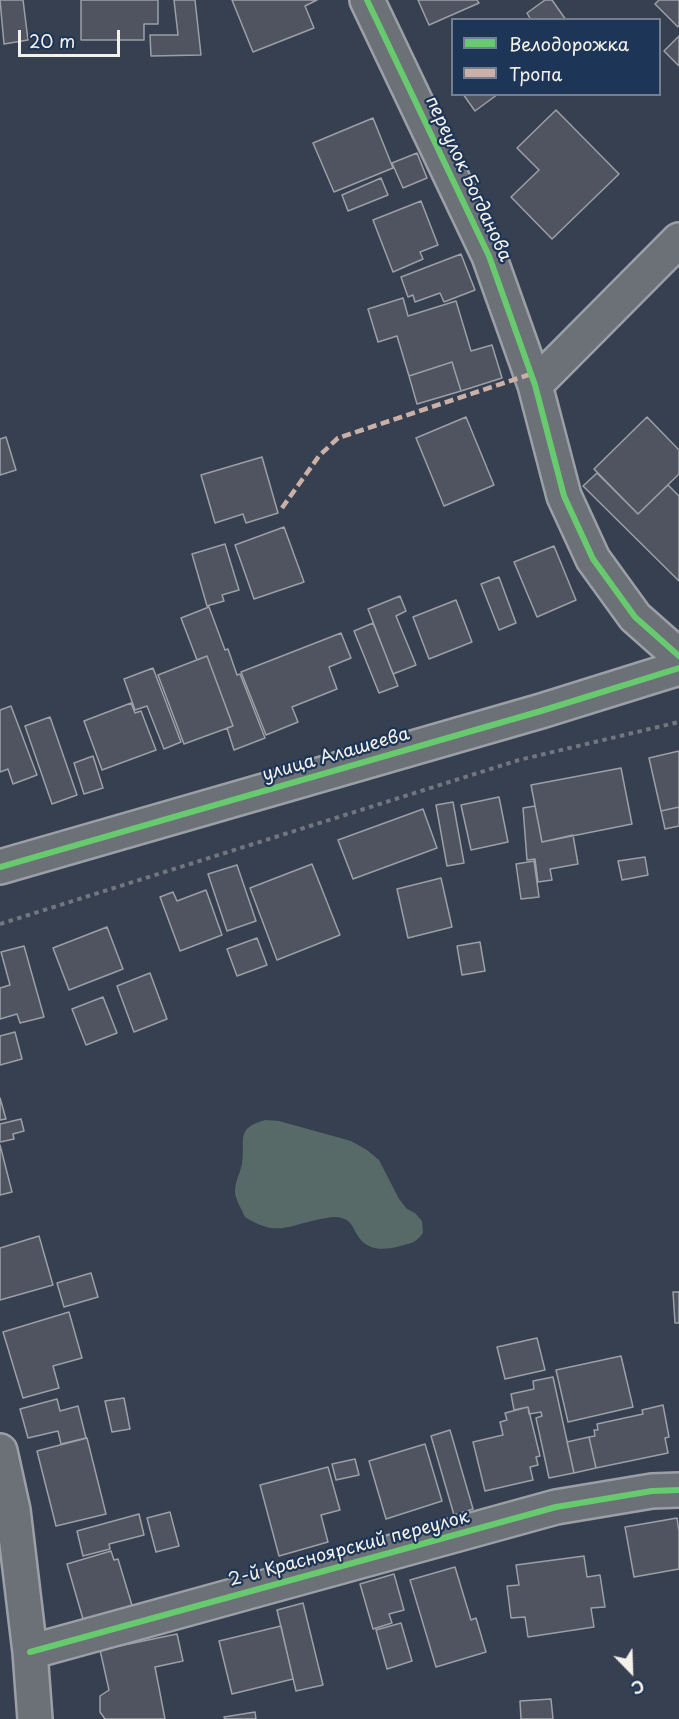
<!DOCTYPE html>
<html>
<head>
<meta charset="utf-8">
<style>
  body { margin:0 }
  #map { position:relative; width:679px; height:1719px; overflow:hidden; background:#364051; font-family:"Playpen Sans",sans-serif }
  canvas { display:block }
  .legend { position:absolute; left:451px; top:18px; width:210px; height:78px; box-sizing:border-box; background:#1d3557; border:2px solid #738091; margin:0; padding:8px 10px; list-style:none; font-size:18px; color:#f4f1e8 }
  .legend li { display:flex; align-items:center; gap:12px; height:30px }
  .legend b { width:30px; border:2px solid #738091 }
  .north { position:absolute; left:601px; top:1641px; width:60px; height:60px; -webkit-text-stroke:4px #1d3557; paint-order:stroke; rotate:157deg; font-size:16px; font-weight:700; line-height:24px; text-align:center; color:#f4f1e8 }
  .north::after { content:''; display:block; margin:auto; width:21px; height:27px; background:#f4f1e8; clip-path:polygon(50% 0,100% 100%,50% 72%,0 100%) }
  .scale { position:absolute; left:18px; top:30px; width:102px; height:27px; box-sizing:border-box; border:3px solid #f4f1e8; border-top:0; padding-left:8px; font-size:18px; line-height:21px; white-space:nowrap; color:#f4f1e8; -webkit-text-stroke:4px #1d3557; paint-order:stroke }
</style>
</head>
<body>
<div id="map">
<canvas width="679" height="1719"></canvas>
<ul class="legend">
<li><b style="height:8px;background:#67ca6e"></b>Велодорожка</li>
<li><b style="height:8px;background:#cab0a6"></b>Тропа</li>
</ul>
<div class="north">С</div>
<div class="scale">20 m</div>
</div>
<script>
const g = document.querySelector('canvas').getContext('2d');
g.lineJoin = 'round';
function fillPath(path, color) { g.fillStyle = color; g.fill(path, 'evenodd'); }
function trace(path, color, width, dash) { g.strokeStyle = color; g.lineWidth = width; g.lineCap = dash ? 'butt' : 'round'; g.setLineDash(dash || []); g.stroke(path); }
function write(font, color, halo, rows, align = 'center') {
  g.font = font + ' "Playpen Sans",sans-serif'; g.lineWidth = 4.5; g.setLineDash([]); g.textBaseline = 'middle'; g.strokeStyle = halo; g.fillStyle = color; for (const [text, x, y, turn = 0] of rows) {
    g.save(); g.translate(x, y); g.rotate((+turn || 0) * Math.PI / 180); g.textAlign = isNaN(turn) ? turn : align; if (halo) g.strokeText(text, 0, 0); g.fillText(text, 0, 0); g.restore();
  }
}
fillPath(new Path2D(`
  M265,1120L279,1121L351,1141L367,1150L379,1160L399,1199L407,1209L415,1213L422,1221L423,1233C416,1243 411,1243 400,1246C387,1250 370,1251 361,1240C352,1230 354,1218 335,1217C329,1217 322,1219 316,1220C285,1227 275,1236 245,1217C242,1210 235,1199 235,1191C235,1182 240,1173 242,1164C246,1140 234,1129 265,1120Z`), '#576a68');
const building = new Path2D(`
  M0,0H23L28,40L4,44Z
  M81,0H158V24H144V40H81Z
  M174,0H195L201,55L151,56L150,35H178Z
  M232,0H317L305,6L314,28L253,52Z
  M418,0H477L479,3L429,25Z
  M545,0H552L566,20H531L527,13Z
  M659,0H679V25L678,27L655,4Z
  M679,36V66L664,51Z
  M463,94H498L475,111Z
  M556,110L619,174L552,239L511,197L539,170L517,148Z
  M373,118L393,168L334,192L313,143Z
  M417,153L427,178L403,188L392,163Z
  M381,178L388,195L348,211L342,195Z
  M421,201L438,245L420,252L423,259L393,272L373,220Z
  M461,254L475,290L444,302L440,293L415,302L413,295L408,297L401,277Z
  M403,298L408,316L456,301L471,351L492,345L502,378L461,391L452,362L409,376L397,336L378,342L368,309Z
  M452,362L461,391L417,404L409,376Z
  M466,417L494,485L444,506L416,438Z
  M647,417L679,450V474L638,514L594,469Z
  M6,437L16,470L0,475V439Z
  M262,457L278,513L246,523L243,514L215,523L201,475Z
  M597,473L638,514L668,485L679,496V581L583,486Z
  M284,527L304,582L254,599L235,545Z
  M225,544L239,590L222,595L224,601L207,606L192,554Z
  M554,546L576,600L537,617L514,562Z
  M499,577L516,623L499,630L481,584Z
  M400,596L406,611L396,616L416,665L393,674L368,609Z
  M456,600L472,642L429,659L413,617Z
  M209,607L225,650L228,649L237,675L240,674L265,738L234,750L227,728L233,726L207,656L197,660L181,618Z
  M373,623L398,686L379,693L354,631Z
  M341,633L351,658L329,667L337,689L292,707L298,722L266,735L241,672Z
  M207,656L233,726L184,744L158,675Z
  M153,668L181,742L164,749L147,706L135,710L124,679Z
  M131,703L135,713L141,711L156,750L102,770L84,721Z
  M11,706L37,775L13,784L8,769L0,772V710Z
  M50,717L77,795L52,804L25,726Z
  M679,751V807L661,811L649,758Z
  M93,756L103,788L84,794L74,763Z
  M621,768L632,824L542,842L531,785Z
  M499,797L508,842L471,850L461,805Z
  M453,802L464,863L447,866L436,805Z
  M535,806L542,842L573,835L578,864L550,869L552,880L538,882L535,859L527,860L523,808Z
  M679,807V826L665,829L661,811Z
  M423,809L437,848L353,879L338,840Z
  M645,857L648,875L622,880L618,861Z
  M534,861L539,897L521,899L516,864Z
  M312,864L340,935L277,960L250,888Z
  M237,865L256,921L227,931L208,874Z
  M441,878L452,927L408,938L397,889Z
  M206,890L222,935L180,951L160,897L173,892L177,901Z
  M107,927L123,969L69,990L53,948Z
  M257,938L267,965L237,976L227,949Z
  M480,942L485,971L462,975L457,946Z
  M24,946L44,1017L20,1023L17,1014L0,1019V988L10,985L1,952Z
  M150,973L167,1019L134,1032L117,986Z
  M103,997L117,1033L86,1045L72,1009Z
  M15,1032L22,1059L0,1065V1036Z
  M0,1098L6,1119L0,1120Z
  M21,1119L24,1131L13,1134L14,1139L0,1142V1124Z
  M0,1145L12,1192L0,1195Z
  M39,1236L53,1285L0,1300V1248Z
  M91,1273L98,1297L64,1307L57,1283Z
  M673,1292H679V1323H675Z
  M69,1312L82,1358L53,1366L59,1388L23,1398L3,1332Z
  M537,1338L545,1370L505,1379L497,1347Z
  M621,1356L633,1407L568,1422L556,1370Z
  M553,1377L574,1473L549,1478L536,1418L542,1416L541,1412L529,1414L528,1407L514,1410L511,1394L534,1389L533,1381Z
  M124,1398L130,1429L112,1432L105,1401Z
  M57,1399L60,1411L78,1406L86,1438L61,1444L58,1431L28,1438L20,1409Z
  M663,1405L669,1437L665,1438L668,1453L596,1468L589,1437L595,1436L594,1430H598L597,1424L643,1414L642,1410Z
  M528,1407L540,1456L536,1457L538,1465L530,1467L533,1480L485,1491L473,1442L503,1435L500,1422L507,1420L505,1413Z
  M450,1430L473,1509L454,1515L431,1436Z
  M589,1437L596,1468L574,1473L567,1442Z
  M87,1438L106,1514L56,1526L37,1451Z
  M425,1444L442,1501L386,1519L369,1461Z
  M355,1459L359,1475L336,1480L332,1464Z
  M328,1467L340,1510L321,1515L328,1542L279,1556L260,1485Z
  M170,1512L179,1546L156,1552L147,1518Z
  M139,1514L144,1535L109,1544L110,1549L83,1556L77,1531Z
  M677,1518L679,1532V1569L634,1577L625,1527Z
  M111,1551L114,1560L118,1559L134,1612L85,1626L67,1564Z
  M584,1556L587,1577L600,1575L605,1607L591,1608L594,1627L528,1637L525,1617L511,1618L507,1586L519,1585L516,1565Z
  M455,1567L471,1620L476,1618L486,1652L436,1667L410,1580Z
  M394,1574L404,1610L389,1614L392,1623L373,1629L360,1584Z
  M303,1603L323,1685L296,1691L277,1610Z
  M401,1623L412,1661L387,1669L376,1630Z
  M281,1626L293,1679L232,1694L219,1641Z
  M177,1634L183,1661L155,1667L165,1719H105L100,1712V1696L109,1690L100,1650Z
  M551,1699L553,1719H521L520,1701Z
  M255,1712L256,1719H225L224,1717Z`);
fillPath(building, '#505460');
trace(building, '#9ca0a6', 1.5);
const street = new Path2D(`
  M367,0L489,256L535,385L564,496L593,559L635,617L679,656
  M535,385L679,240
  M0,867L541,711L679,668
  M0,1451L13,1510L30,1652L35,1719
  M30,1652L556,1507L652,1491L679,1490`);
trace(street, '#9ca0a6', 38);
trace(new Path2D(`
  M0,924L519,760L679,722`), '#72777f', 4, [4.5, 4.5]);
trace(street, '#6c7077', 33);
trace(new Path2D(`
  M282,508L319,456L338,438L531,374`), '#cab0a6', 4.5, [9, 4.5]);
trace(new Path2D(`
  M367,0L489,256L535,385L564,496L593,559L635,617L679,656
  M0,867L541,711L679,668
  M30,1652L556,1507L652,1491L679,1490`), '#67ca6e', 6);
write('18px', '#f4f1e8', '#1d3557', [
  ["переулок Богданова",468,179,65],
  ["улица Алашеева",336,755,-16],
  ["2-й Красноярский переулок",349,1549,-15]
]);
</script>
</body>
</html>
